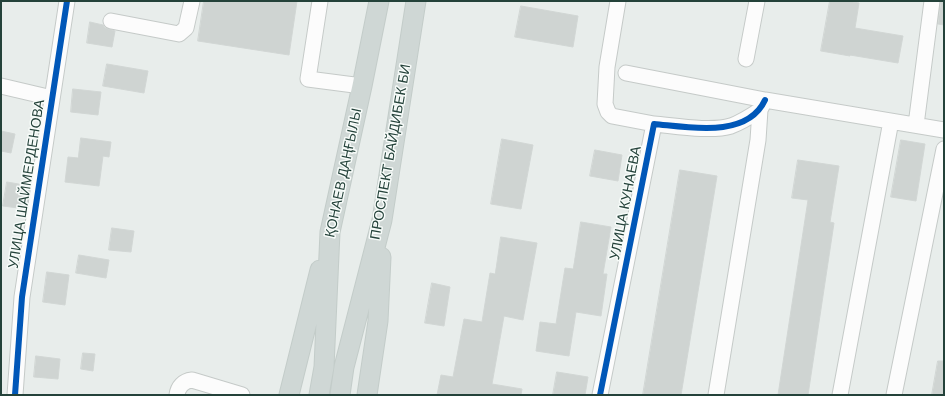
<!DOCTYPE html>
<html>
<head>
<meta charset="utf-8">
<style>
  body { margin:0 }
  #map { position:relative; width:945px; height:396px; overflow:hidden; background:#e8edeb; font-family:Arial,sans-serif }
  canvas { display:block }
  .frame { position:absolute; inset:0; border:2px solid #24423a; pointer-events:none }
</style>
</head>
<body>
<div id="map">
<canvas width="945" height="396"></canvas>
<div class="frame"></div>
</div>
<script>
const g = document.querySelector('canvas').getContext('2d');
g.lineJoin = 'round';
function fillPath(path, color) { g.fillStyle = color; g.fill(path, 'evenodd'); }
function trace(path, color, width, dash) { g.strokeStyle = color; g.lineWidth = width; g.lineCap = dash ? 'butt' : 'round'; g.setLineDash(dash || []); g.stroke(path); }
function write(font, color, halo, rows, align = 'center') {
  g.font = font + ' Arial,sans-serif'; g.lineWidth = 3; g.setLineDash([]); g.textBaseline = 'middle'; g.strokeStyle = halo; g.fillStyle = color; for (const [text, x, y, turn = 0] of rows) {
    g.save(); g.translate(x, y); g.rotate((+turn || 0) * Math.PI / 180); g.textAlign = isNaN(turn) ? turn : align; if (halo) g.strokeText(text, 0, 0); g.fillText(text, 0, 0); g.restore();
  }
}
const building = new Path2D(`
  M204,1H297L289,55L198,41Z
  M830,1H847L859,3L855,28L903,36L898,63L850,55V56L821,51Z
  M941,1H944V25L938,24Z
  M521,6L578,16L573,47L515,37Z
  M90,22L103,25L105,28L115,31L112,47L87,43Z
  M107,64L148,71L144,93L103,86Z
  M73,89L101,92L98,115L71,112Z
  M1,131L15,134L11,153L1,151Z
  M81,138L111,142L109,157L103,156L99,186L65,182L68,157L78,158Z
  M502,139L533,145L521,209L491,204Z
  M901,140L925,144L916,201L891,197Z
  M595,150L622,155L618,181L590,176Z
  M798,160L839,166L830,222L834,223L808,395H778L808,200L792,198Z
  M680,170L717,176L681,395H643Z
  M7,182L30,186L26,209L3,206Z
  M581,222L611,227L603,274H607L601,316L576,312L569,356L536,351L540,322L556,324L565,268L573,269Z
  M112,228L134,231L131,252L109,250Z
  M501,237L537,243L523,320L504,316L492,384L522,389L521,395H437L441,375L453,377L464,319L482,322L490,273L495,274Z
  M79,255L109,260L106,278L76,273Z
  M47,272L69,275L65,305L43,302Z
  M432,283L450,287L444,326L425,323Z
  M83,353L95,354L93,371L81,369Z
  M36,356L60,359L58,379L34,377Z
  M938,361H944V395H932Z
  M557,372L588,377L585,395H553Z`);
fillPath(building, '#cfd4d2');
trace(building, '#d1d6d4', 1);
const minor = new Path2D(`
  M320,1L308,79L362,86
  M618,1L607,67L605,104L608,112L612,116L654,124
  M111,21L179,34L186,28L192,1
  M746,59L757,1
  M626,73L765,100L944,130
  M1,86L52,98
  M916,125L932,1
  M15,395L22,297L67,1
  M177,395C178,387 183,381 192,380L242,395
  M600,395L654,124C676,126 711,132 731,126C742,122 751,116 760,110
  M716,395L758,140L760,110L763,104
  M840,395L891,121
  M894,395L944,149`);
const major = new Path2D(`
  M289,395L320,270
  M319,395L324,367L330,232L362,86L379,1
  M340,395L344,367L382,220L416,1
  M367,395L378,321L381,257`);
trace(minor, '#c5cac8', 17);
trace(major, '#c3ccc9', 21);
trace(minor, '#fcfcfc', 15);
trace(major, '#cfd7d5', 19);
trace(new Path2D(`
  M15,395L22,297L67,1
  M600,395L654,124C688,127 747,139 765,100`), '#0057b8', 6);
write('14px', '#24423a', '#f7fbf9', [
  ["ПРОСПЕКТ БАЙДИБЕК БИ",391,152,-80],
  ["ҚОНАЕВ ДАҢҒЫЛЫ",344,173,-78],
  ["УЛИЦА ШАЙМЕРДЕНОВА",27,184,-81],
  ["УЛИЦА КУНАЕВА",626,203,-79]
]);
</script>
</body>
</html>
